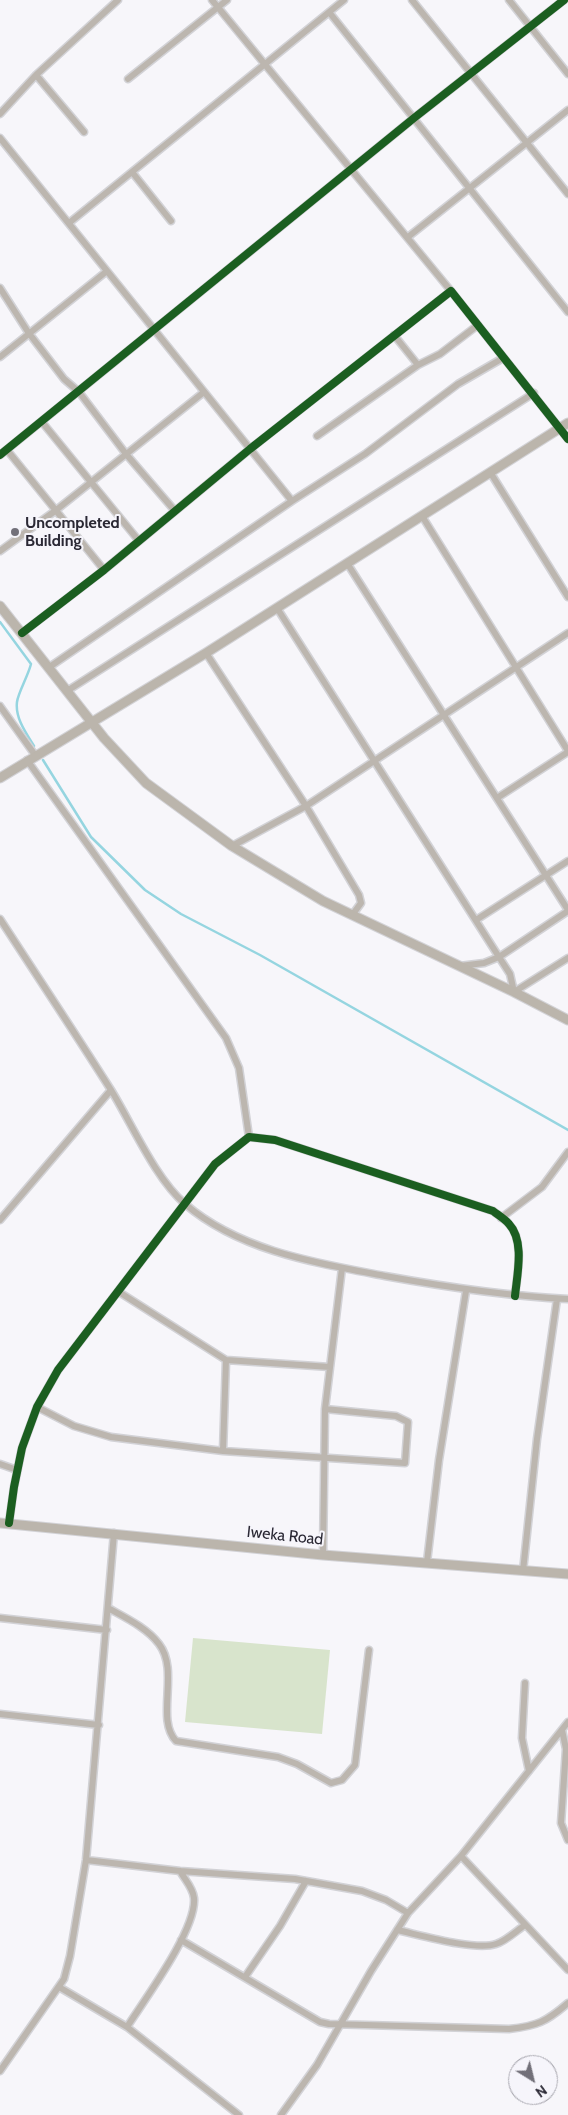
<!DOCTYPE html>
<html>
<head>
<meta charset="utf-8">
<style>
  body { margin:0 }
  #map { position:relative; width:568px; height:2115px; overflow:hidden; background:#f7f6fa; font-family:Cabin,sans-serif }
  canvas { display:block }
  .north { position:absolute; left:508px; top:2055px; width:50px; height:50px; box-sizing:border-box; background:#f6f5fb; border:1px solid #a4a3ab; border-radius:50%; rotate:144deg; font-size:14px; font-weight:700; line-height:20px; text-align:center; color:#2a2834 }
  .north::after { content:''; display:block; margin:auto; width:18px; height:22px; background:#727079; clip-path:polygon(50% 0,100% 100%,50% 72%,0 100%) }
</style>
</head>
<body>
<div id="map">
<canvas width="568" height="2115"></canvas>
<div class="north">N</div>
</div>
<script>
const g = document.querySelector('canvas').getContext('2d');
g.lineJoin = 'round';
function fillPath(path, color) { g.fillStyle = color; g.fill(path, 'evenodd'); }
function trace(path, color, width, dash) { g.strokeStyle = color; g.lineWidth = width; g.lineCap = dash ? 'butt' : 'round'; g.setLineDash(dash || []); g.stroke(path); }
function write(font, color, halo, rows, align = 'center') {
  g.font = font + ' Cabin,sans-serif'; g.lineWidth = 4; g.setLineDash([]); g.textBaseline = 'middle'; g.strokeStyle = halo; g.fillStyle = color; for (const [text, x, y, turn = 0] of rows) {
    g.save(); g.translate(x, y); g.rotate((+turn || 0) * Math.PI / 180); g.textAlign = isNaN(turn) ? turn : align; if (halo) g.strokeText(text, 0, 0); g.fillText(text, 0, 0); g.restore();
  }
}
fillPath(new Path2D(`
  M193,1638L330,1650L322,1734L185,1722Z`), '#d8e4cc');
trace(new Path2D(`
  M0,622L31,664C28,676 18,693 17,702C15,718 26,733 34,746
  M43,760L91,837L145,890L181,914L260,955L568,1130`), '#95d5e0', 2.5);
const street = new Path2D(`
  M212,0L451,291
  M412,0L568,194
  M509,0L568,74
  M329,12L568,312
  M36,75L84,132
  M128,79L227,0
  M0,114L36,75L118,0
  M0,138L292,501
  M132,172L171,221
  M69,223L344,0
  M408,237L568,110
  M0,288L28,332L64,379L79,392L126,454L175,511
  M394,335L418,365L440,354L478,325
  M0,357L107,271
  M42,422L139,541
  M317,436L418,365
  M7,450L104,570
  M0,455L414,118L564,0
  M490,472L568,597
  M422,516L568,751
  M0,551L55,511L204,392
  M347,563L568,910
  M277,608L499,957L510,974L514,992L568,958
  M22,633L104,570L250,449L451,291L568,439
  M206,653L306,806L359,895L361,903L353,914
  M48,668L292,501L365,454L458,384L503,358
  M67,691L534,393
  M0,706L35,755
  M27,760L226,1038L239,1068L249,1137
  M497,798L568,752
  M232,846L306,806L568,633
  M0,919C37,976 75,1033 111,1090C132,1124 155,1178 185,1204C240,1251 316,1263 385,1276C446,1287 506,1296 568,1299
  M476,920L568,861
  M460,966L484,963L499,957L568,911
  M501,1218L542,1187L568,1152
  M0,1220L111,1090
  M119,1292L226,1360L223,1451
  M226,1360L330,1367
  M37,1407L74,1426L111,1437L223,1451L405,1463L408,1422L396,1416L325,1409
  M0,1464L17,1470
  M9,1523L14,1487L22,1448L37,1407L58,1370L215,1164L249,1137L275,1140L493,1211C498,1215 505,1219 509,1224C525,1241 517,1275 515,1296
  M323,1555L325,1409L342,1268
  M427,1562L439,1460L466,1291
  M523,1571L537,1439L557,1299
  M108,1608C126,1618 147,1628 159,1644C180,1671 155,1719 176,1741L278,1757L297,1764L331,1783L342,1780L355,1765L369,1650
  M0,1618L107,1630
  M525,1683L522,1738L529,1771
  M0,1714L99,1725
  M562,1730L566,1749L561,1823L568,1840
  M461,1856L568,1722
  M86,1860L180,1871L295,1879L362,1891L386,1900L408,1913
  M397,1930C420,1935 475,1951 496,1944C506,1941 516,1931 525,1925
  M181,1940L320,2022L329,2024L509,2029C537,2026 546,2022 568,2003
  M245,1977L280,1926L306,1881
  M59,1987L127,2027L239,2115
  M127,2027C145,1999 197,1929 194,1898C193,1888 185,1880 180,1871
  M0,2071L64,1979L70,1956L86,1860L114,1533
  M281,2115L317,2065L371,1971L408,1913L461,1856L568,1970`);
const secondary = new Path2D(`
  M0,606L104,738L146,783L232,846L323,901L514,992L568,1020
  M0,778L206,653L568,423
  M0,1523L323,1555L568,1574`);
trace(street, '#d2d2d6', 9);
trace(secondary, '#d2d2d6', 11);
trace(street, '#bcb6af', 6);
trace(secondary, '#bbb5ac', 9);
trace(new Path2D(`
  M0,455L414,118L564,0
  M22,633L104,570L250,449L451,291L568,439
  M9,1523L14,1487L22,1448L37,1407L58,1370L215,1164L249,1137L275,1140L493,1211C498,1215 505,1219 509,1224C525,1241 517,1275 515,1296`), '#1b5e20', 8);
for (const [x, y, r, color] of [
  [15,532,5,"#727079"]
]) { const dot = new Path2D(); dot.arc(x, y, r, 0, 2 * Math.PI); g.fillStyle = color; g.fill(dot); trace(dot, '#f6f5fb', 2); }
write('bold 16px', '#2a2834', '#f6f5fb', [
  ["Uncompleted",25,523],
  ["Building",25,541]
], 'left');
write('16px', '#2a2834', '#f6f5fb', [
  ["Iweka Road",285,1536,6]
]);
</script>
</body>
</html>
